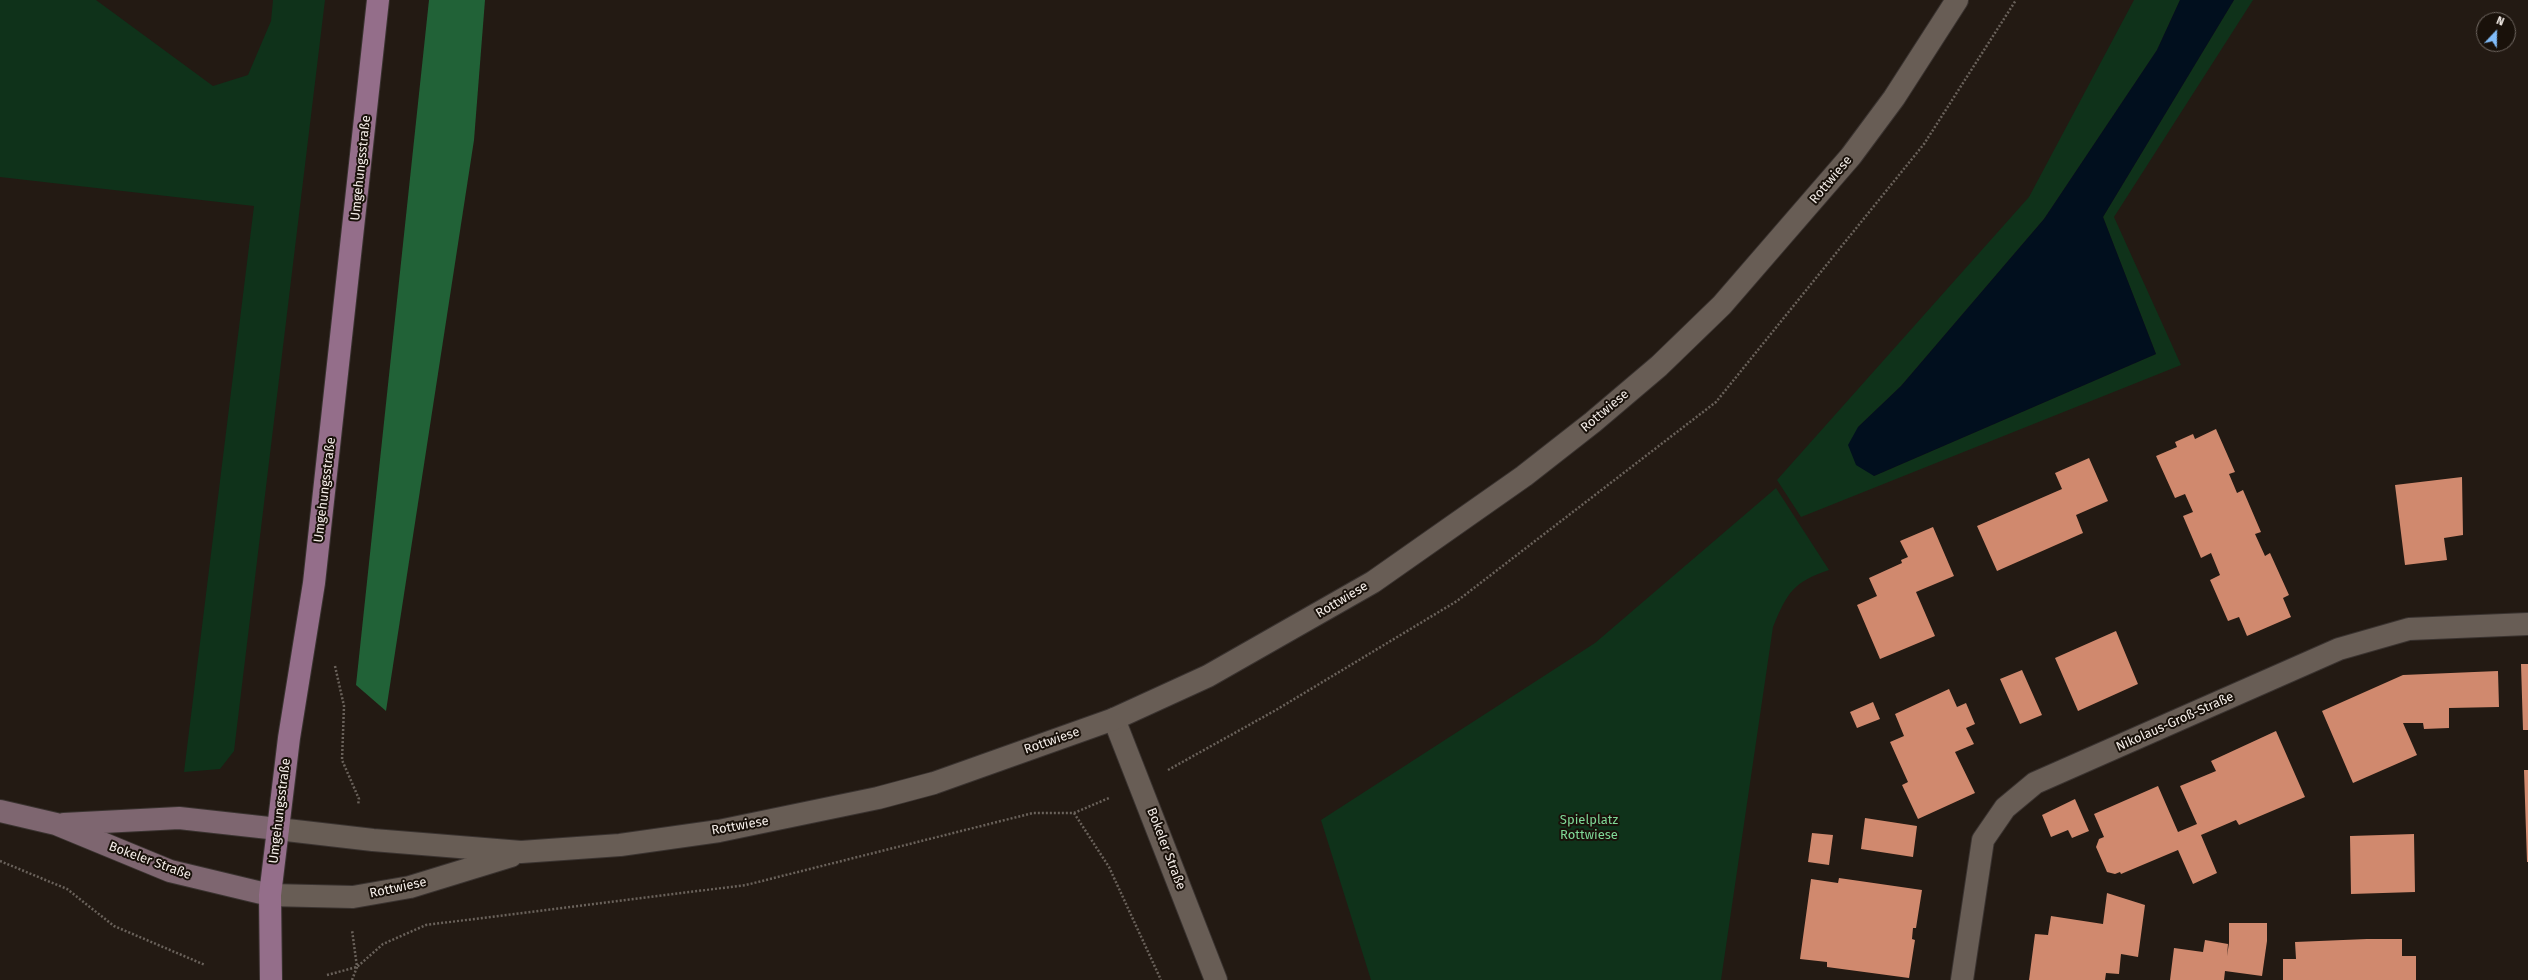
<!DOCTYPE html>
<html>
<head>
<meta charset="utf-8">
<style>
  body { margin:0 }
  #map { position:relative; width:2528px; height:980px; overflow:hidden; background:#231a13; font-family:"Fira Sans",sans-serif }
  canvas { display:block }
  .north { position:absolute; left:2476px; top:12px; width:40px; height:40px; box-sizing:border-box; background:#19110a; border:1px solid #716963; border-radius:50%; rotate:22deg; font-size:11px; font-weight:700; line-height:16px; text-align:center; color:#f4ede8 }
  .north::after { content:''; display:block; margin:auto; width:14px; height:18px; background:#81bdfa; clip-path:polygon(50% 0,100% 100%,50% 72%,0 100%) }
</style>
</head>
<body>
<div id="map">
<canvas width="2528" height="980"></canvas>
<div class="north">N</div>
</div>
<script>
const g = document.querySelector('canvas').getContext('2d');
g.lineJoin = 'round';
function fillPath(path, color) { g.fillStyle = color; g.fill(path, 'evenodd'); }
function trace(path, color, width, dash) { g.strokeStyle = color; g.lineWidth = width; g.lineCap = dash ? 'butt' : 'round'; g.setLineDash(dash || []); g.stroke(path); }
function write(font, color, halo, rows, align = 'center') {
  g.font = font + ' "Fira Sans",sans-serif'; g.lineWidth = 4; g.setLineDash([]); g.textBaseline = 'middle'; g.strokeStyle = halo; g.fillStyle = color; for (const [text, x, y, turn = 0] of rows) {
    g.save(); g.translate(x, y); g.rotate((+turn || 0) * Math.PI / 180); g.textAlign = isNaN(turn) ? turn : align; if (halo) g.strokeText(text, 0, 0); g.fillText(text, 0, 0); g.restore();
  }
}
fillPath(new Path2D(`
  M0,0H96L213,86L248,75L271,21L273,0H325L234,751L220,769L184,772L254,206L0,177Z
  M2134,0H2180L2157,50L2044,219L1901,386L1858,427L1874,476L2156,354L2103,217L2234,0H2253L2114,217L2181,365L1801,517L1777,480L2029,197Z
  M1776,488L1829,570C1793,582 1787,593 1773,627L1721,980H1371L1321,820L1595,643Z`), '#0f321a');
fillPath(new Path2D(`
  M429,0H485L474,140L386,711L356,685Z`), '#216237');
fillPath(new Path2D(`
  M2180,0H2234L2103,217L2156,354L1874,476L1856,465L1848,445L1858,427L1901,386L2044,219L2157,50Z`), '#010f1e');
fillPath(new Path2D(`
  M2216,429L2235,472L2229,474L2237,493L2243,490L2261,532L2255,534L2265,556L2270,553L2289,595L2283,598L2291,617L2247,636L2239,617L2228,621L2210,580L2220,575L2211,553L2201,558L2183,516L2193,512L2185,494L2175,498L2156,456L2177,447L2175,442L2193,434L2195,439Z
  M2089,458L2108,501L2076,515L2083,533L1997,571L1977,526L2062,489L2055,473Z
  M2462,477L2463,535L2444,538L2447,560L2405,565L2395,485Z
  M1933,527L1954,576L1916,592L1935,636L1880,659L1857,605L1877,596L1869,578L1902,563L1901,560L1908,557L1900,541Z
  M2116,631L2138,684L2078,711L2055,658Z
  M2521,664H2528V730H2523Z
  M2022,670L2042,715L2020,724L2000,679Z
  M2498,671L2499,707L2449,708V728L2424,729L2423,723H2403L2417,755L2353,783L2322,711L2403,675Z
  M1949,689L1957,707L1966,703L1975,724L1966,728L1974,744L1955,752L1975,793L1918,819L1902,785L1908,782L1890,742L1904,736L1895,714Z
  M1873,702L1880,719L1857,728L1850,712Z
  M2276,731L2305,797L2239,825L2236,820L2201,835L2217,873L2193,884L2178,850L2121,874L2120,872L2115,874L2107,872L2096,847L2099,839L2104,837L2094,814L2158,786L2178,832L2197,824L2180,786L2216,771L2211,761Z
  M2524,770H2528V862H2527Z
  M2075,799L2089,831L2072,838L2068,830L2051,837L2042,815Z
  M1865,818L1917,826L1913,857L1861,849Z
  M1812,833L1833,835L1829,865L1808,862Z
  M2414,834L2415,892L2351,894L2350,836Z
  M1839,878L1922,890L1916,928H1913L1912,939L1915,940L1909,978L1827,967V962L1800,959L1811,879L1838,883Z
  M2107,893L2145,905L2138,957L2121,954L2119,974L2106,973L2105,980H2029L2035,934L2048,935L2051,916L2103,924Z
  M2229,923H2267V941L2262,976L2225,971L2224,980H2170L2174,948L2203,952L2205,940L2228,944L2227,956L2229,943Z
  M2367,939H2402V956H2416V980H2283V959H2296L2295,942Z`), '#d0896e');
const minor = new Path2D(`
  M1114,719L1216,980
  M1962,980L1983,840L2005,808L2035,783L2339,649L2409,629L2528,624`);
const tertiary = new Path2D(`
  M278,829L373,840L521,852L620,845L719,831L878,798L934,783L1114,719L1208,676L1373,582L1524,476L1593,422L1659,366L1722,305L1851,156L1894,98L1957,0
  M270,895L353,897L410,887L511,856`);
const secondary = new Path2D(`
  M0,811L56,824L170,871L270,895
  M64,824L179,818L278,829`);
const primary = new Path2D(`
  M271,980L270,895L289,738L314,583L378,0`);
trace(minor, '#3a3330', 24);
trace(tertiary, '#3a3330', 24);
trace(secondary, '#3a3330', 24);
trace(primary, '#3a3330', 24);
trace(new Path2D(`
  M335,666L344,706L342,760L359,799L358,805
  M1168,770L1276,710L1457,601L1716,402L1924,144L2016,0
  M1074,813L1109,867L1161,980
  M0,861L67,889L114,926L205,965
  M327,975L357,967L383,944L426,925L746,885L1033,813H1074L1109,798
  M352,980L357,967L352,930`), '#6a625b', 2.5, [2, 2]);
trace(minor, '#685d55', 22);
trace(tertiary, '#685d55', 22);
trace(secondary, '#7e6670', 22);
trace(primary, '#946e8a', 22);
write('13px', '#f4ede8', '#19110a', [
  ["Umgehungsstraße",361,168,-84],
  ["Rottwiese",1831,180,-50],
  ["Rottwiese",1605,411,-40],
  ["Umgehungsstraße",325,490,-83],
  ["Rottwiese",1342,600,-31],
  ["Nikolaus-Groß-Straße",2175,722,-24],
  ["Rottwiese",1052,741,-19],
  ["Umgehungsstraße",280,811,-83],
  ["Rottwiese",740,826,-10],
  ["Bokeler Straße",1166,849,69],
  ["Bokeler Straße",150,861,20],
  ["Rottwiese",398,888,-12]
]);
write('13px', '#7fd796', '#19110a', [
  ["Spielplatz",1589,820],
  ["Rottwiese",1589,835]
]);
</script>
</body>
</html>
